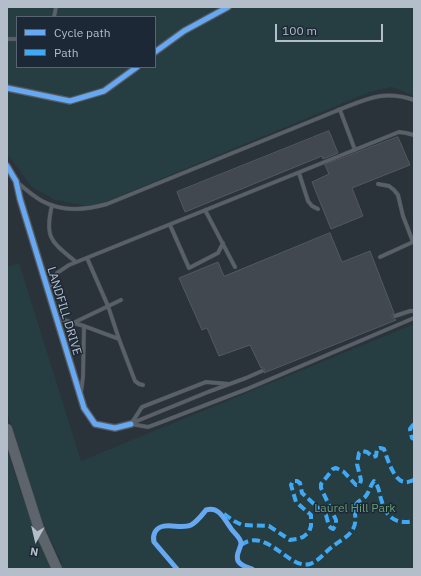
<!DOCTYPE html>
<html>
<head>
<meta charset="utf-8">
<style>
  body { margin:0 }
  #map { position:relative; width:421px; height:576px; overflow:hidden; background:#2a323a; font-family:"IBM Plex Sans",sans-serif }
  canvas { display:block }
  .frame { position:absolute; inset:0; border:8px solid #b4becb; pointer-events:none }
  .legend { position:absolute; left:16px; top:16px; width:140px; height:52px; box-sizing:border-box; background:#1c2836; border:1px solid #596472; margin:0; padding:5px 7px; list-style:none; font-size:12px; color:#b4becb }
  .legend li { display:flex; align-items:center; gap:8px; height:20px }
  .legend b { width:20px; border:1px solid #596472 }
  .north { position:absolute; left:16px; top:520px; width:40px; height:40px; -webkit-text-stroke:3px #1c2836; paint-order:stroke; rotate:188deg; font-size:11px; font-weight:700; line-height:16px; text-align:center; color:#b4becb }
  .north::after { content:''; display:block; margin:auto; width:14px; height:18px; background:#b4becb; clip-path:polygon(50% 0,100% 100%,50% 72%,0 100%) }
  .scale { position:absolute; left:275px; top:24px; width:108px; height:18px; box-sizing:border-box; border:2px solid #b4becb; border-top:0; padding-left:5px; font-size:12px; line-height:14px; white-space:nowrap; color:#b4becb; -webkit-text-stroke:3px #1c2836; paint-order:stroke }
</style>
</head>
<body>
<div id="map">
<canvas width="421" height="576"></canvas>
<div class="frame"></div>
<ul class="legend">
<li><b style="height:5px;background:#66a8f1"></b>Cycle path</li>
<li><b style="height:5px;background:#3fa9f5"></b>Path</li>
</ul>
<div class="north">N</div>
<div class="scale">100 m</div>
</div>
<script>
const g = document.querySelector('canvas').getContext('2d');
g.lineJoin = 'round';
function fillPath(path, color) { g.fillStyle = color; g.fill(path, 'evenodd'); }
function trace(path, color, width, dash) { g.strokeStyle = color; g.lineWidth = width; g.lineCap = dash ? 'butt' : 'round'; g.setLineDash(dash || []); g.stroke(path); }
function write(font, color, halo, rows, align = 'center') {
  g.font = font + ' "IBM Plex Sans",sans-serif'; g.lineWidth = 3; g.setLineDash([]); g.textBaseline = 'middle'; g.strokeStyle = halo; g.fillStyle = color; for (const [text, x, y, turn = 0] of rows) {
    g.save(); g.translate(x, y); g.rotate((+turn || 0) * Math.PI / 180); g.textAlign = isNaN(turn) ? turn : align; if (halo) g.strokeText(text, 0, 0); g.fillText(text, 0, 0); g.restore();
  }
}
fillPath(new Path2D(`
  M7,7H414V96L392,87L370,92L93,207L55,200L32,187L7,154ZM17,17H155V67H17Z
  M19,263L81,461L414,324V569H7V449L22,496L50,566H55L62,563L42,522L7,412V267Z`), '#263e41');
const building = new Path2D(`
  M329,131L338,153L323,159L322,156L185,212L177,192Z
  M398,137L410,165L352,188L363,216L331,229L312,182L329,174L325,165Z
  M330,233L342,262L370,251L394,313L392,315V317L396,320L264,373L265,369L263,368H261L250,345L219,356L207,328L202,330L179,278L218,262L224,276Z`);
fillPath(building, '#424850');
trace(building, '#525961', 1);
const service = new Path2D(`
  M54,17L56,7
  M7,39H17
  M340,110L355,150
  M299,173L308,201L312,206L318,209
  M17,182C25,189 33,196 42,201C62,212 86,210 107,204L336,111C365,100 382,89 414,100
  M378,184L389,186L394,190L398,195L403,216L413,242
  M52,205C44,239 52,242 76,262
  M205,210L235,267
  M170,225L189,268L218,253L223,243
  M380,257L413,242
  M87,258L108,306L119,339L135,381L139,384L143,385
  M49,288L57,273L69,265L399,132L406,133L414,135
  M395,316L410,311H414
  M57,318L84,326L83,377L81,392
  M73,323L121,300
  M84,326L119,339
  M132,423L208,392L246,378L262,371
  M131,424L148,427L159,423L247,389L414,318
  M131,424L142,407L206,382L229,384`);
const minor = new Path2D(`
  M155,52L184,31L228,7
  M7,88L70,101L104,91L137,67
  M7,166L16,181L20,199L84,408L95,424L115,428L131,424`);
const secondary = new Path2D(`
  M7,429L39,529L57,569`);
trace(service, '#484e54', 4.5);
trace(minor, '#484e54', 8);
trace(secondary, '#484e54', 11);
trace(service, '#5a6068', 3.5);
trace(minor, '#5a6068', 7);
trace(secondary, '#5e646c', 10);
trace(new Path2D(`
  M414,425H413L410,429L412,438L414,439
  M224,514L234,521L242,525L269,526L290,540L297,539L303,537L309,532L311,526V515L296,502L291,485L293,481H297L300,483L302,493L326,515L329,526L331,528L333,529L336,525V520L321,488V484L333,469L336,468L344,472L356,485L360,484L361,480L357,464L359,453L362,451L367,452L373,457L376,456L377,449L380,448L384,449C387,458 394,481 404,482C407,483 411,481 414,480
  M241,545C267,526 288,570 310,564C319,561 325,552 332,547C339,541 349,537 353,529C358,520 353,513 356,505C357,501 362,500 365,497C369,493 370,486 374,481C380,488 379,494 382,502C386,518 398,525 414,521`), '#3fa9f5', 4, [8, 4]);
trace(new Path2D(`
  M155,52L184,31L228,7
  M7,88L70,101L104,91L137,67
  M7,166L16,181L20,199L84,408L95,424L115,428L131,424
  M177,569L154,542C153,538 153,536 155,532C162,520 180,530 191,525C197,522 202,515 206,510C219,506 224,519 230,527C233,533 240,536 241,543C241,549 235,554 238,561C241,566 247,567 252,569`), '#66a8f1', 5);
write('12px', '#b4becb', '#1c2836', [
  ["LANDFILL DRIVE",64,311,73]
]);
write('12px', '#699e73', '#1c2836', [
  ["Laurel Hill Park",355,509]
]);
</script>
</body>
</html>
